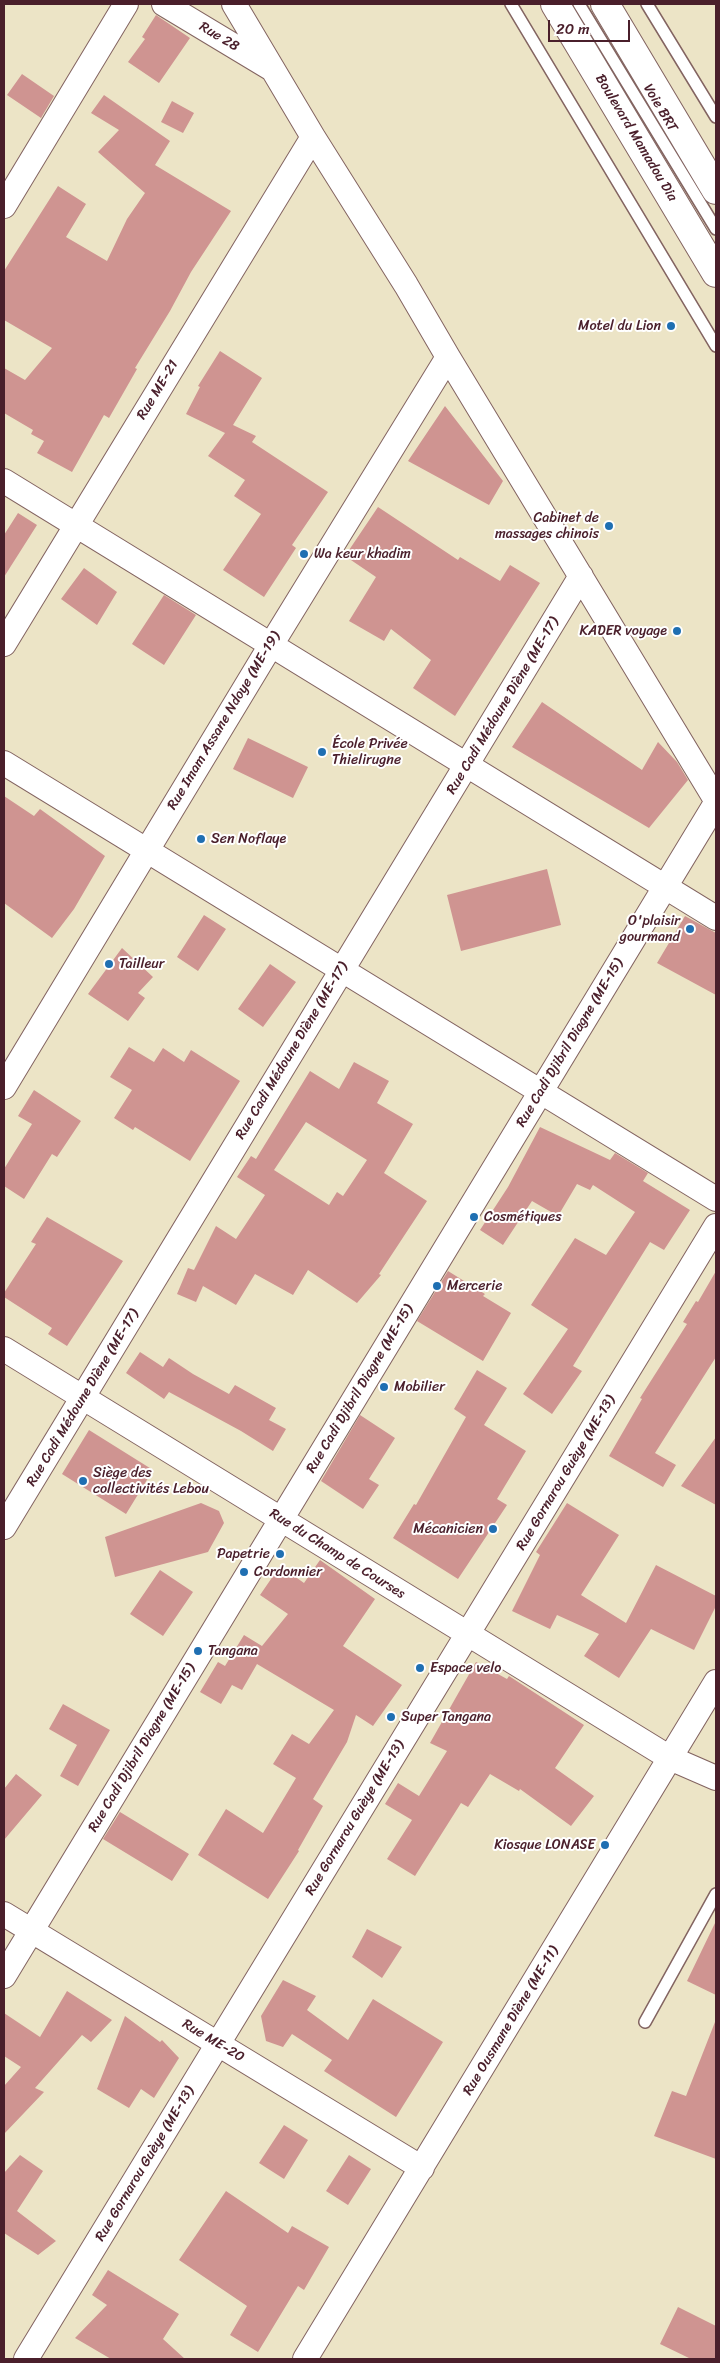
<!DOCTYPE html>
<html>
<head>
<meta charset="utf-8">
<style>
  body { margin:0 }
  #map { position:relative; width:720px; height:2363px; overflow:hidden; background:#ece4c6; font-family:Sriracha,sans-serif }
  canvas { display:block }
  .frame { position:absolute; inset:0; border:5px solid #4a1f2b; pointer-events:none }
  .scale { position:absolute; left:548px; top:20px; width:82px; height:22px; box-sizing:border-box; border:2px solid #4a1f2b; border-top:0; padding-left:6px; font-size:15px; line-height:18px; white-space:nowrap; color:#4a1f2b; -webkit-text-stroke:4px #fff; paint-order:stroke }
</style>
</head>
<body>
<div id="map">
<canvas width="720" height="2363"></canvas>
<div class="frame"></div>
<div class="scale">20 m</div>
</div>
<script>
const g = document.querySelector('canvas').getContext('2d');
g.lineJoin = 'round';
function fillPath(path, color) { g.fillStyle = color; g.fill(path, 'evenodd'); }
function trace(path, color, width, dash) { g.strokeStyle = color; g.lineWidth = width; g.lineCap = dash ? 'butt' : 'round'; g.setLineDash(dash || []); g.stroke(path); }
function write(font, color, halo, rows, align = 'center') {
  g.font = font + ' Sriracha,sans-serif'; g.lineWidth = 4; g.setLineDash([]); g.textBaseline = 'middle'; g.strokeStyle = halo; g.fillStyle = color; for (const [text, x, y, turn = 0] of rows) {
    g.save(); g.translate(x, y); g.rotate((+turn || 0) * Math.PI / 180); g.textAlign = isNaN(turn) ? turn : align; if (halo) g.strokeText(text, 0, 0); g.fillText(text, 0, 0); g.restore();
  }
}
fillPath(new Path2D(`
  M156,15L190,38L159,83L128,62L145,39L142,37Z
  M22,74L54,96L41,118L7,95Z
  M104,95L170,141L155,165L231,211L191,272L170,311L135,368L137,369L109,418L104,415L72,472L37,453L44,441L31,434L33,430L4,413V368L25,380L52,348L4,320V271L58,186L86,204L66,237L107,261L127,219L145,193L98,152L119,130L91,113Z
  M172,101L194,113L183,133L161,122Z
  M220,351L262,378L233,425L256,436L252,442L328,492L292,545L296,548L264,597L223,570L261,514L234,496L245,480L208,456L225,433L186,414L200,387L198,386Z
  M445,406L503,481L489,505L408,461Z
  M378,507L458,560L460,557L500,581L510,565L540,583L455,716L413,688L431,660L391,629L384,641L349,621L376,577L345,556Z
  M18,513L37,525L4,577V535Z
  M84,568L117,592L97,625L61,599Z
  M164,595L196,615L164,665L132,644Z
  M542,702L642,770L658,742L677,762L688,780L649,828L512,747Z
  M248,738L308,767L293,798L233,769Z
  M4,796L34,816L40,809L105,856L74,909L52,938L4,903Z
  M547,869L561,925L461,951L447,895Z
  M204,915L226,929L198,971L177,957Z
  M685,916L716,933V995L657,963Z
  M122,948L153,977L138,993L145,998L128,1021L88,994Z
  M270,964L296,982L263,1027L238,1009Z
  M129,1047L154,1062L163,1048L184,1062L191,1050L240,1081L190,1161L135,1127L133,1130L114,1118L132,1090L110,1077Z
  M354,1062L389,1081L377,1103L413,1124L384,1173L427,1201L379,1274L381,1275L357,1303L308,1270L293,1295L255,1274L236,1305L203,1286L196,1302L177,1294L188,1268L194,1270L216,1226L236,1239L265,1195L237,1177L251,1156L256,1159L310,1071L339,1089ZM306,1122L367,1160L343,1196L337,1192L329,1205L274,1170Z
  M34,1090L81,1121L57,1157L52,1154L24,1199L4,1186V1169L32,1124L18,1116Z
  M540,1127L610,1160L615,1153L648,1173L643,1181L690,1210L664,1250L650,1242L573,1366L582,1371L552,1414L523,1394L568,1329L531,1305L575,1238L606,1255L635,1212L593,1185L590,1190L577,1184L558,1216L532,1201L503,1245L480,1230L508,1187Z
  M47,1217L123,1261L67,1346L48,1334L52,1328L4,1297V1293L36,1244L31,1242Z
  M448,1271L485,1294L483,1296L511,1313L483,1361L417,1321Z
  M716,1271V1357L655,1453L676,1465L663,1487L609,1456L642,1399L640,1398L687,1324L683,1322L696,1301L698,1302Z
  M140,1352L163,1367L169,1358L193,1374L229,1394L235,1385L276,1408L269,1420L286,1429L273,1451L241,1431L169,1392L164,1399L126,1373Z
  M477,1370L507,1388L484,1425L526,1451L497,1499L507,1505L458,1579L393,1538L414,1504L416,1505L466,1417L454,1409Z
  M360,1415L395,1438L369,1479L379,1485L363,1509L321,1481Z
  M89,1430L153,1470L126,1514L62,1474Z
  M716,1437V1505L681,1486Z
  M201,1503L219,1511L224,1523L208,1552L115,1577L105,1537Z
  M567,1503L619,1535L581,1595L626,1623L656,1565L716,1596V1606L694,1650L651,1629L619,1678L584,1656L599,1634L557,1615L550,1629L512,1611L540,1555L536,1552Z
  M320,1560L375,1599L343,1646L402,1685L373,1726L356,1715L347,1742L313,1799L323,1806L298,1850L299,1851L268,1899L198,1855L226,1809L263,1833L296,1778L273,1764L292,1734L309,1744L334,1710L257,1664L242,1690L232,1685L221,1704L200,1692L218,1662L225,1666L244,1635L262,1646L288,1614L260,1595L280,1566L304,1583Z
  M160,1570L193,1592L163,1636L130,1614Z
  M476,1662L507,1679L509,1676L584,1725L555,1768L594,1796L571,1826L520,1789L519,1791L490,1774L468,1807L461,1803L415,1876L387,1859L412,1820L385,1804L398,1783L419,1796L447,1751L430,1743Z
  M63,1704L110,1730L78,1786L60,1776L77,1745L49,1729Z
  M16,1774L42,1795L4,1840V1789Z
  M120,1812L189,1854L172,1881L103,1839Z
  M716,1921V1995L687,1981Z
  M367,1929L402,1947L382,1978L352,1957Z
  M283,1980L316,1996L307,2010L348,2040L373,1999L443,2042L396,2117L324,2071L332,2060L292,2034L283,2047L266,2041L261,2016Z
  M67,1991L112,2020L91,2042L82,2035L35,2088L44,2092L4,2134V2086L21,2067L4,2056V2013L40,2037Z
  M125,2016L160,2042L162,2040L179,2058L154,2098L141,2089L129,2108L97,2089Z
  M715,2022H716V2159L654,2136L672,2091L686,2096Z
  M284,2125L308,2140L284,2179L259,2163Z
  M20,2155L43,2171L17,2211L56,2241L38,2255L4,2233V2173Z
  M349,2155L371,2169L348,2205L326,2191Z
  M226,2191L288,2233L292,2226L329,2247L304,2290L298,2286L258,2352L230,2335L247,2306L179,2260Z
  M108,2270L179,2314L163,2339L185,2359H111L75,2338L107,2305L92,2295Z
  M678,2307L716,2326V2359H691L660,2344Z`), '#cf9491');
const service = new Path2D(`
  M511,4L716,346
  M579,4L716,229
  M647,4L716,117
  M645,2022L716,1894`);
const minor = new Path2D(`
  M164,4L272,69
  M234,4L313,137L406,285L448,357L716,800
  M4,206L126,4
  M4,481L716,918
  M4,644L313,137
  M4,763L716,1199
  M4,1087L271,645L448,357
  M4,1349L670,1758L716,1778
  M4,1527L581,576
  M4,1914L422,2168
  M4,1976L716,803
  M26,2359L716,1226
  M305,2359L716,1682`);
const tertiary = new Path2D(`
  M555,4L716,273
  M605,4L716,190`);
trace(service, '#836461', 14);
trace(minor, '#836461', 26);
trace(tertiary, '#836461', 30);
trace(service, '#fff', 11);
trace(minor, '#fff', 24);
trace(tertiary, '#fff', 28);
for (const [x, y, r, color] of [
  [671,326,5,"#1f6fb2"],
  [609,526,5,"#1f6fb2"],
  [304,554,5,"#1f6fb2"],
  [677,631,5,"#1f6fb2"],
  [322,752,5,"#1f6fb2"],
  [201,839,5,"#1f6fb2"],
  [690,929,5,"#1f6fb2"],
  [109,964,5,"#1f6fb2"],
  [474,1217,5,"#1f6fb2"],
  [437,1286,5,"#1f6fb2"],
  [384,1387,5,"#1f6fb2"],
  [83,1481,5,"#1f6fb2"],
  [493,1529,5,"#1f6fb2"],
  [280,1554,5,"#1f6fb2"],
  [244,1572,5,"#1f6fb2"],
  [198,1651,5,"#1f6fb2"],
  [420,1668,5,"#1f6fb2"],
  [391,1717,5,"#1f6fb2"],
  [605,1845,5,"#1f6fb2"]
]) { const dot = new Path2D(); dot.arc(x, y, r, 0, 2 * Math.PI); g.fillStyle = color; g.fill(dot); trace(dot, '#fff', 2); }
write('14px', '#4a1f2b', '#fff', [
  ["Rue 28",219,37,31],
  ["Voie BRT",660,108,59],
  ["Boulevard Mamadou Dia",636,138,59],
  ["Rue ME-21",158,390,-59],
  ["Rue Cadi Médoune Diène (ME-17)",503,706,-59],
  ["Rue Imam Assane Ndoye (ME-19)",224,721,-59],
  ["Rue Cadi Djibril Diagne (ME-15)",570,1043,-59],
  ["Rue Cadi Médoune Diène (ME-17)",292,1051,-59],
  ["Rue Cadi Djibril Diagne (ME-15)",360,1389,-59],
  ["Rue Cadi Médoune Diène (ME-17)",83,1398,-59],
  ["Rue Gornarou Guèye (ME-13)",566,1473,-59],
  ["Rue du Champ de Courses",337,1554,32],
  ["Rue Cadi Djibril Diagne (ME-15)",142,1748,-59],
  ["Rue Gornarou Guèye (ME-13)",355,1818,-59],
  ["Rue Ousmane Diène (ME-11)",511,2021,-59],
  ["Rue ME-20",213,2041,31],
  ["Rue Gornarou Guèye (ME-13)",145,2164,-59]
]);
write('14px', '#4a1f2b', '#fff', [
  ["Motel du Lion",661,326,"right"],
  ["Cabinet de",599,518,"right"],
  ["massages chinois",599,534,"right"],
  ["Wa keur khadim",314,554],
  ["KADER voyage",667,631,"right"],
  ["École Privée",332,744],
  ["Thielirugne",332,760],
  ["Sen Noflaye",211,839],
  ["O'plaisir",680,921,"right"],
  ["gourmand",680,937,"right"],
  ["Tailleur",119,964],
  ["Cosmétiques",484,1217],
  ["Mercerie",447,1286],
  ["Mobilier",394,1387],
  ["Siège des",93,1473],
  ["collectivités Lebou",93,1489],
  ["Mécanicien",483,1529,"right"],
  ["Papetrie",270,1554,"right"],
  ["Cordonnier",254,1572],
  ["Tangana",208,1651],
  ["Espace velo",430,1668],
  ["Super Tangana",401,1717],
  ["Kiosque LONASE",595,1845,"right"]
], 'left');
</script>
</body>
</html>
